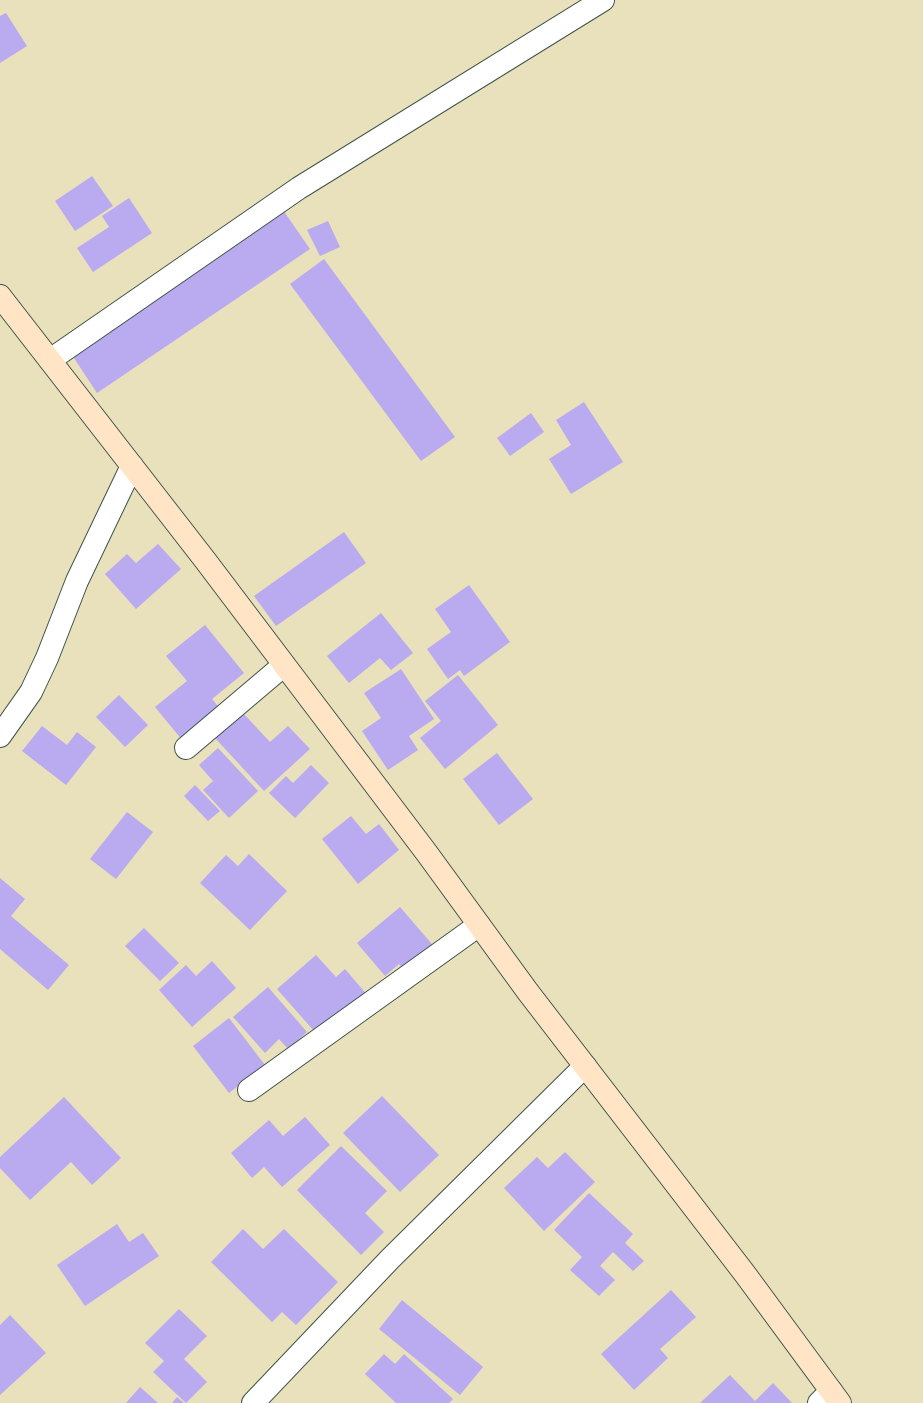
<!DOCTYPE html>
<html>
<head>
<meta charset="utf-8">
<style>
  body { margin:0 }
  canvas { display:block; background:#e9e0bc }
</style>
</head>
<body>
<canvas width="923" height="1403"></canvas>
<script>
const g = document.querySelector('canvas').getContext('2d');
g.lineJoin = 'round';
function fillPath(path, color) { g.fillStyle = color; g.fill(path, 'evenodd'); }
function trace(path, color, width, dash) { g.strokeStyle = color; g.lineWidth = width; g.lineCap = dash ? 'butt' : 'round'; g.setLineDash(dash || []); g.stroke(path); }
fillPath(new Path2D(`
  M6,13L27,46L0,63V16Z
  M92,176L113,206L75,231L55,201Z
  M129,198L152,233L93,272L77,248L109,227L102,216Z
  M283,210L310,249L97,393L70,352Z
  M328,221L340,247L320,256L307,230Z
  M324,259L455,437L421,461L290,284Z
  M584,402L623,462L571,494L549,459L571,445L556,420Z
  M531,413L544,432L510,456L497,438Z
  M344,532L366,563L276,626L254,596Z
  M158,544L181,569L136,609L105,574L127,554L136,563Z
  M469,585L510,642L464,676L460,670L448,679L427,649L451,632L435,609Z
  M381,613L413,653L391,670L380,658L349,683L327,656Z
  M205,625L244,673L212,699L221,710L183,741L155,707L187,681L166,656Z
  M401,669L434,719L409,736L418,750L388,770L362,731L381,718L364,693Z
  M458,675L498,725L445,769L420,738L441,721L425,701Z
  M119,695L148,725L125,747L96,717Z
  M243,713L270,742L288,726L310,749L264,791L215,738Z
  M42,726L67,745L77,732L96,747L66,785L22,751Z
  M218,748L258,791L229,818L203,790L213,781L199,765Z
  M497,753L533,799L499,825L463,779Z
  M311,765L329,783L295,818L269,793L286,776L293,783Z
  M195,785L220,811L208,821L184,796Z
  M127,812L153,832L116,879L90,859Z
  M351,816L366,834L379,824L399,850L358,884L322,839Z
  M249,854L287,891L250,930L200,883L226,855L238,866Z
  M0,878L25,899L11,916L69,965L48,990L0,949Z
  M400,907L437,950L408,975L399,964L385,976L357,943Z
  M144,928L179,963L160,981L125,946Z
  M316,955L336,977L345,969L369,997L333,1028L326,1021L314,1031L277,989Z
  M212,961L236,988L192,1027L159,990L186,965L196,976Z
  M268,987L307,1032L288,1049L279,1039L265,1053L233,1017Z
  M229,1018L265,1065L229,1093L193,1046Z
  M382,1096L439,1155L400,1192L343,1133Z
  M64,1097L121,1158L92,1185L71,1162L30,1200L0,1168V1157Z
  M305,1117L330,1145L282,1187L264,1167L252,1178L231,1153L269,1120L283,1136Z
  M341,1146L387,1191L365,1213L384,1232L361,1255L297,1190Z
  M565,1152L595,1182L544,1231L504,1188L537,1157L548,1168Z
  M589,1193L633,1234L625,1243L644,1261L633,1271L613,1252L600,1266L615,1280L599,1296L570,1270L582,1257L554,1230Z
  M117,1224L129,1242L143,1233L159,1256L85,1306L57,1265Z
  M243,1229L263,1249L284,1229L338,1282L296,1325L282,1312L272,1322L211,1262Z
  M671,1290L696,1317L660,1349L668,1358L634,1390L601,1354Z
  M402,1300L483,1367L460,1395L379,1329Z
  M179,1309L207,1336L184,1359L207,1382L186,1403L153,1372L164,1361L145,1343Z
  M10,1315L46,1353L0,1395V1325Z
  M384,1354L395,1364L404,1354L453,1399L449,1403H396L365,1374Z
  M730,1375L755,1401L773,1383L792,1403H700Z
  M140,1387L158,1403H126Z
  M177,1397L184,1403H172Z`), '#baaaef');
const street = new Path2D(`
  M50,360L299,188L603,0
  M0,736L31,692L47,658L77,581L132,466
  M186,748L284,665
  M249,1090L479,925
  M253,1403L390,1259L585,1066
  M819,1403L831,1391`);
const secondary = new Path2D(`
  M0,296L205,560L426,852L528,992L745,1274L840,1403`);
trace(street, '#3d5548', 24);
trace(secondary, '#3d5548', 24);
trace(street, '#fff', 22);
trace(secondary, '#ffe4c6', 22);
</script>
</body>
</html>
